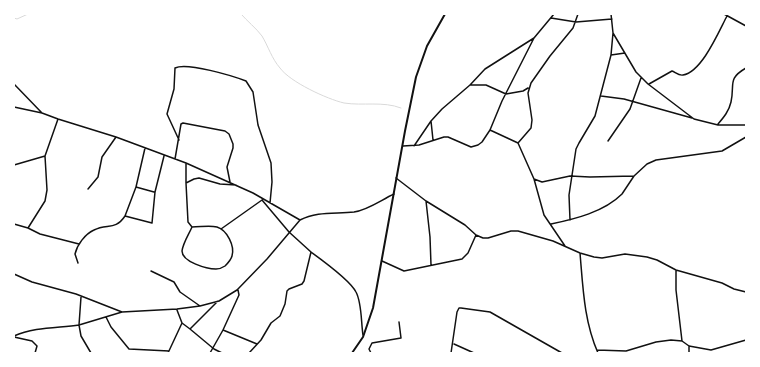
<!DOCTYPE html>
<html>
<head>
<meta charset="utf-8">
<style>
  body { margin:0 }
  #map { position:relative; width:760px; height:367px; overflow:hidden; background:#fff; font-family:"Fira Sans Condensed",sans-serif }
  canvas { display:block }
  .frame { position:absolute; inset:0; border:15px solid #fff; pointer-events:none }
</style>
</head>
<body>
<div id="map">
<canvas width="760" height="367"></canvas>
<div class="frame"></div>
</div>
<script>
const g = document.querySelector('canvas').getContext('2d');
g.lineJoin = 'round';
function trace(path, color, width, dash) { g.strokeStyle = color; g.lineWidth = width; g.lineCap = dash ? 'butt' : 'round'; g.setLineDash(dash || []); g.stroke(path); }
trace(new Path2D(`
  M241,14C247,21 256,28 262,36C268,46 272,59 280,68C290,82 327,99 344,103C363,106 383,101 401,108
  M14,18L17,19L28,14`), '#d9d9d9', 1);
trace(new Path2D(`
  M611,14L613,33L636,72L648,84L694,119L718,125H746
  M724,14L746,26
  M551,18L576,22L612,19
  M611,55L625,53
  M14,84L42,113
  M649,84L672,71C675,72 679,76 683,75C702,72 719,31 727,16
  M470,85H486L506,94L523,91L528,88
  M601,96L624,99L692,118
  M14,107L42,113L58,119L116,137L186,163L253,193L300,220C317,211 335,214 354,212C368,210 381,200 394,194
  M58,119L45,156L47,190L45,201L28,228L40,234L79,244
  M431,121L433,140
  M718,124C724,117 729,111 731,102C735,84 727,79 746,68
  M490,130L518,143L534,179L544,215L565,246
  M179,140L167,114L174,89L175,68C187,62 233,76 246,81L253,92L258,125L271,163L272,182L270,203
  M608,141L630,109L641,78
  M518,143L531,128L532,120L528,93L531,83L550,56L573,28L578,14
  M403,146L419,145L444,137H448L471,147L478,145L482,142L490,130L502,101L534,38L554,14
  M414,146L431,121L442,109L470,85L485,69L534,38
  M175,159L181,124L183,123L225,131L229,134L233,144V148L227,167L230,182
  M186,163V183L188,222L192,227C201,227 209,225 217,227C227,230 235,246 232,256C231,260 228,263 225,266C222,268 220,269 216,269C207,269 182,262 182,251C183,243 189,234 192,227
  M14,165L45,156
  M396,178L426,201L465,225L476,235L483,238H488L511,231H518L553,241L580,253L594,257L602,258L625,254L647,257L657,260L676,270L722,283L734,289L746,292
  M534,179L542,182L570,176L590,177L634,176L647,164L656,160L722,151L746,137
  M186,183L194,179L199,178L220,184L236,185
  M136,187L145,148
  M88,189L98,177L102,157L116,137
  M426,201L430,237L431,265
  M125,216L136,187L154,192
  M570,220L569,195L576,149L579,143L595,116L611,55L613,33
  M14,224L28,228
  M551,224C575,219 604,212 622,194C626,188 630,182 634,176
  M221,229L262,200
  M311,252C322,260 350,280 356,292C362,303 361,323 363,335
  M580,253C583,288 584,321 598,353
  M382,261L404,271L462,259L468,253L476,235
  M78,263L75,254C77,245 85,234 94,230C107,223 115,231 125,216L152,223L155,192L164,156
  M676,270V290L682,341
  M151,271L174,282L180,292L200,306
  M14,274L32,282L76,294L122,312L177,309L200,306L219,301L237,290L267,259L300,220
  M81,297L79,325L122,312
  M218,301L190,329L214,349L222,353
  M177,310L182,323L190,329
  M106,317L111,327L129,349L169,351
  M223,330L257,344
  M14,336C34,327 58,328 79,325L81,336L91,353
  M14,337L32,341L37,346L35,353
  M454,344L474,353
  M689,346V353
  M597,350L626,351L656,342L671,340L682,341L689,346L711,350L746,340
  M168,353L182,323
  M210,353L223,330L239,295L238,290
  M249,353L261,340L271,323L280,316L285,304L287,291L289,289L302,284L304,281L311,252L289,232L262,200
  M371,353L369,349L372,343L401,338L399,322
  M451,353L457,312L459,308H461L490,312L562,353`), '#111', 1.5);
trace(new Path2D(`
  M352,353L363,337L373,308L405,131L416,77L427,46L445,14`), '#111', 2);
</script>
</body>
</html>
